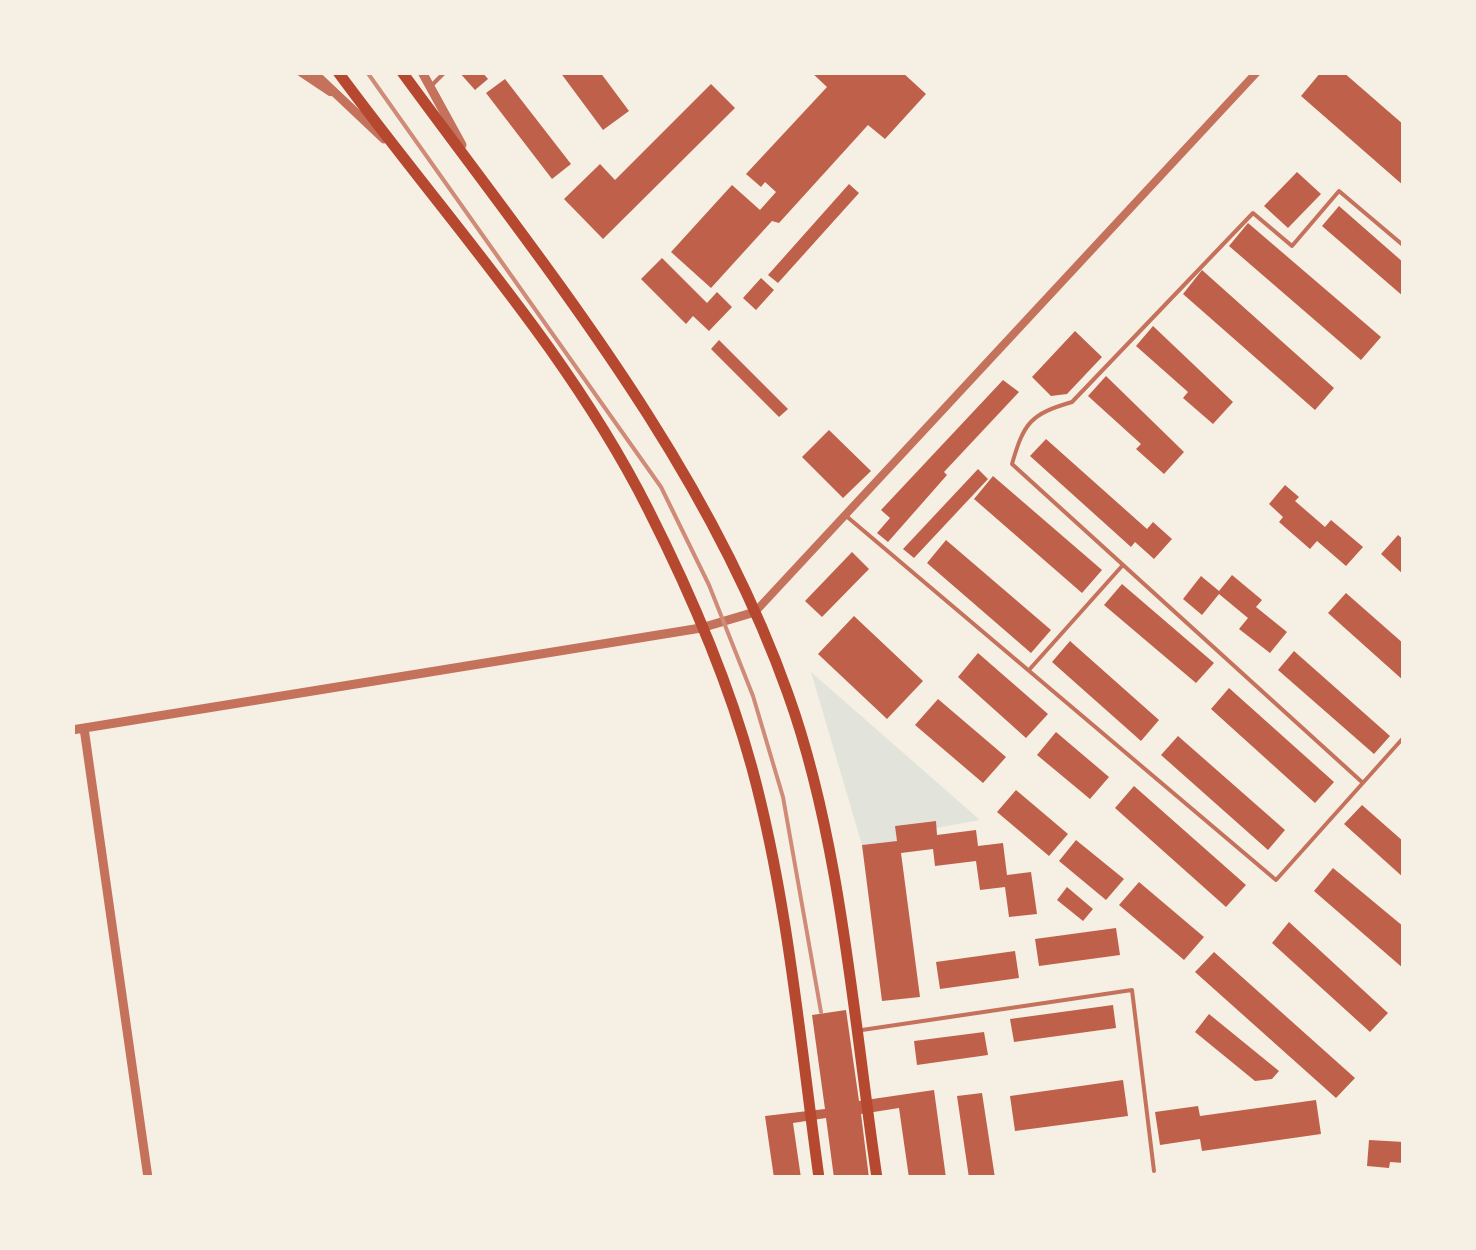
<!DOCTYPE html>
<html>
<head>
<meta charset="utf-8">
<style>
  body { margin:0 }
  #map { position:relative; width:1476px; height:1250px; overflow:hidden; background:#f6efe4; font-family:Roboto,sans-serif }
  canvas { display:block }
  .frame { position:absolute; inset:0; border:75px solid #f6efe4; pointer-events:none }
</style>
</head>
<body>
<div id="map">
<canvas width="1476" height="1250"></canvas>
<div class="frame"></div>
</div>
<script>
const g = document.querySelector('canvas').getContext('2d');
g.lineJoin = 'round';
function fillPath(path, color) { g.fillStyle = color; g.fill(path, 'evenodd'); }
function trace(path, color, width, dash) { g.strokeStyle = color; g.lineWidth = width; g.lineCap = dash ? 'butt' : 'round'; g.setLineDash(dash || []); g.stroke(path); }
fillPath(new Path2D(`
  M811,672L980,820L936,828L935,821L896,826L897,841L862,845Z`), '#e2e4dc');
fillPath(new Path2D(`
  M459,72H482L488,79L475,90Z
  M560,72H600L629,111L603,130Z
  M811,72H902L926,94L885,139L868,125L779,223L772,221L711,288L671,252L732,185L760,210L776,192L765,182L761,187L746,174L827,87Z
  M1321,72H1343L1404,125V186L1301,96Z
  M505,79L571,164L552,179L486,93Z
  M711,84L735,108L603,239L564,199L600,164L615,180Z
  M1297,172L1321,194L1288,228L1264,206Z
  M849,184L859,193L778,283L768,275Z
  M1339,206L1404,263V297L1322,226Z
  M1248,223L1381,337L1361,360L1229,246Z
  M662,258L707,303L717,292L732,307L709,331L693,316L686,324L641,279Z
  M1202,270L1334,388L1315,410L1183,294Z
  M761,278L774,290L756,310L743,298Z
  M1153,326L1233,402L1213,424L1183,398L1188,392L1136,346Z
  M1075,331L1102,357L1067,394L1051,396L1032,377Z
  M719,340L788,409L779,417L711,349Z
  M1106,376L1184,452L1164,474L1136,449L1141,444L1088,396Z
  M1003,380L1019,392L944,472L947,475L888,542L877,533L890,518L881,510Z
  M829,430L871,471L843,498L802,457Z
  M1046,439L1147,529L1153,522L1172,539L1154,559L1135,542L1131,547L1030,456Z
  M978,469L988,479L914,558L903,549Z
  M993,476L1102,570L1082,593L974,499Z
  M1285,485L1299,497L1295,501L1325,527L1331,520L1363,547L1346,566L1317,541L1310,549L1279,522L1283,517L1269,504Z
  M1398,535L1404,540V575L1381,554Z
  M946,540L1051,630L1031,653L927,563Z
  M852,552L869,569L822,617L805,601Z
  M1232,575L1262,600L1256,607L1287,632L1270,653L1239,629L1248,618L1219,594L1202,615L1183,599L1201,576L1219,591Z
  M1122,584L1214,663L1196,683L1104,605Z
  M1346,593L1404,644V681L1328,613Z
  M854,616L923,681L887,719L818,654Z
  M1070,641L1159,720L1141,741L1052,662Z
  M1294,651L1390,736L1374,754L1278,670Z
  M978,653L1048,714L1026,738L958,677Z
  M1229,688L1334,782L1315,803L1211,709Z
  M938,699L1006,757L983,783L915,725Z
  M1056,732L1109,777L1090,799L1037,755Z
  M1178,736L1285,830L1268,850L1161,755Z
  M1134,786L1246,885L1226,907L1115,808Z
  M1016,790L1068,834L1049,856L997,812Z
  M1362,805L1404,842V878L1344,824Z
  M936,821L937,835L976,830L978,846L1003,843L1007,875L1031,872L1037,914L1009,917L1005,887L980,890L976,861L935,866L933,849L901,853L920,997L882,1001L862,845L897,841L895,826Z
  M1076,840L1124,879L1106,900L1059,861Z
  M1333,868L1404,927V969L1314,891Z
  M1139,882L1204,937L1184,960L1119,905Z
  M1067,887L1093,909L1083,921L1057,900Z
  M1289,922L1388,1013L1370,1032L1272,943Z
  M1116,928L1120,955L1039,966L1035,939Z
  M1015,951L1019,978L940,989L936,962Z
  M1214,952L1355,1078L1336,1098L1195,972Z
  M1113,1005L1116,1028L1014,1042L1010,1019Z
  M846,1010L859,1101L934,1090L946,1178H909L899,1108L861,1114L869,1178H834L826,1118L793,1123L801,1178H774L765,1116L825,1109L812,1015Z
  M1209,1014L1279,1071L1272,1079L1255,1081L1195,1032Z
  M984,1032L988,1055L917,1065L914,1041Z
  M1123,1080L1128,1116L1015,1131L1010,1096Z
  M982,1093L995,1178H969L957,1096Z
  M1316,1100L1321,1134L1202,1151L1200,1139L1160,1145L1155,1112L1198,1106L1200,1116Z
  M1369,1140L1404,1142V1163L1390,1162L1389,1168L1367,1166Z`), '#bf614a');
trace(new Path2D(`
  M430,87L445,72
  M845,515L1276,880L1404,737
  M1029,670L1122,566
  M1363,783L1012,464C1024,422 1031,414 1072,402L1253,213L1292,246L1339,191L1404,246
  M862,1030L1132,990L1154,1171`), '#c5725c', 4);
trace(new Path2D(`
  M300,72L330,92
  M755,612L1257,72`), '#c5725c', 8);
trace(new Path2D(`
  M313,72L384,139
  M422,72L462,145
  M84,728L148,1178
  M72,730L701,628L755,612`), '#c5725c', 9);
trace(new Path2D(`
  M338,72C443,215 568,350 648,509C689,590 728,680 752,768C788,901 800,1041 819,1178
  M402,72C547,270 705,460 788,694C841,841 854,1023 877,1178`), '#b5482f', 11);
trace(new Path2D(`
  M367,72L661,487L709,585L753,696L783,797L821,1012`), '#cf8b77', 4);
</script>
</body>
</html>
